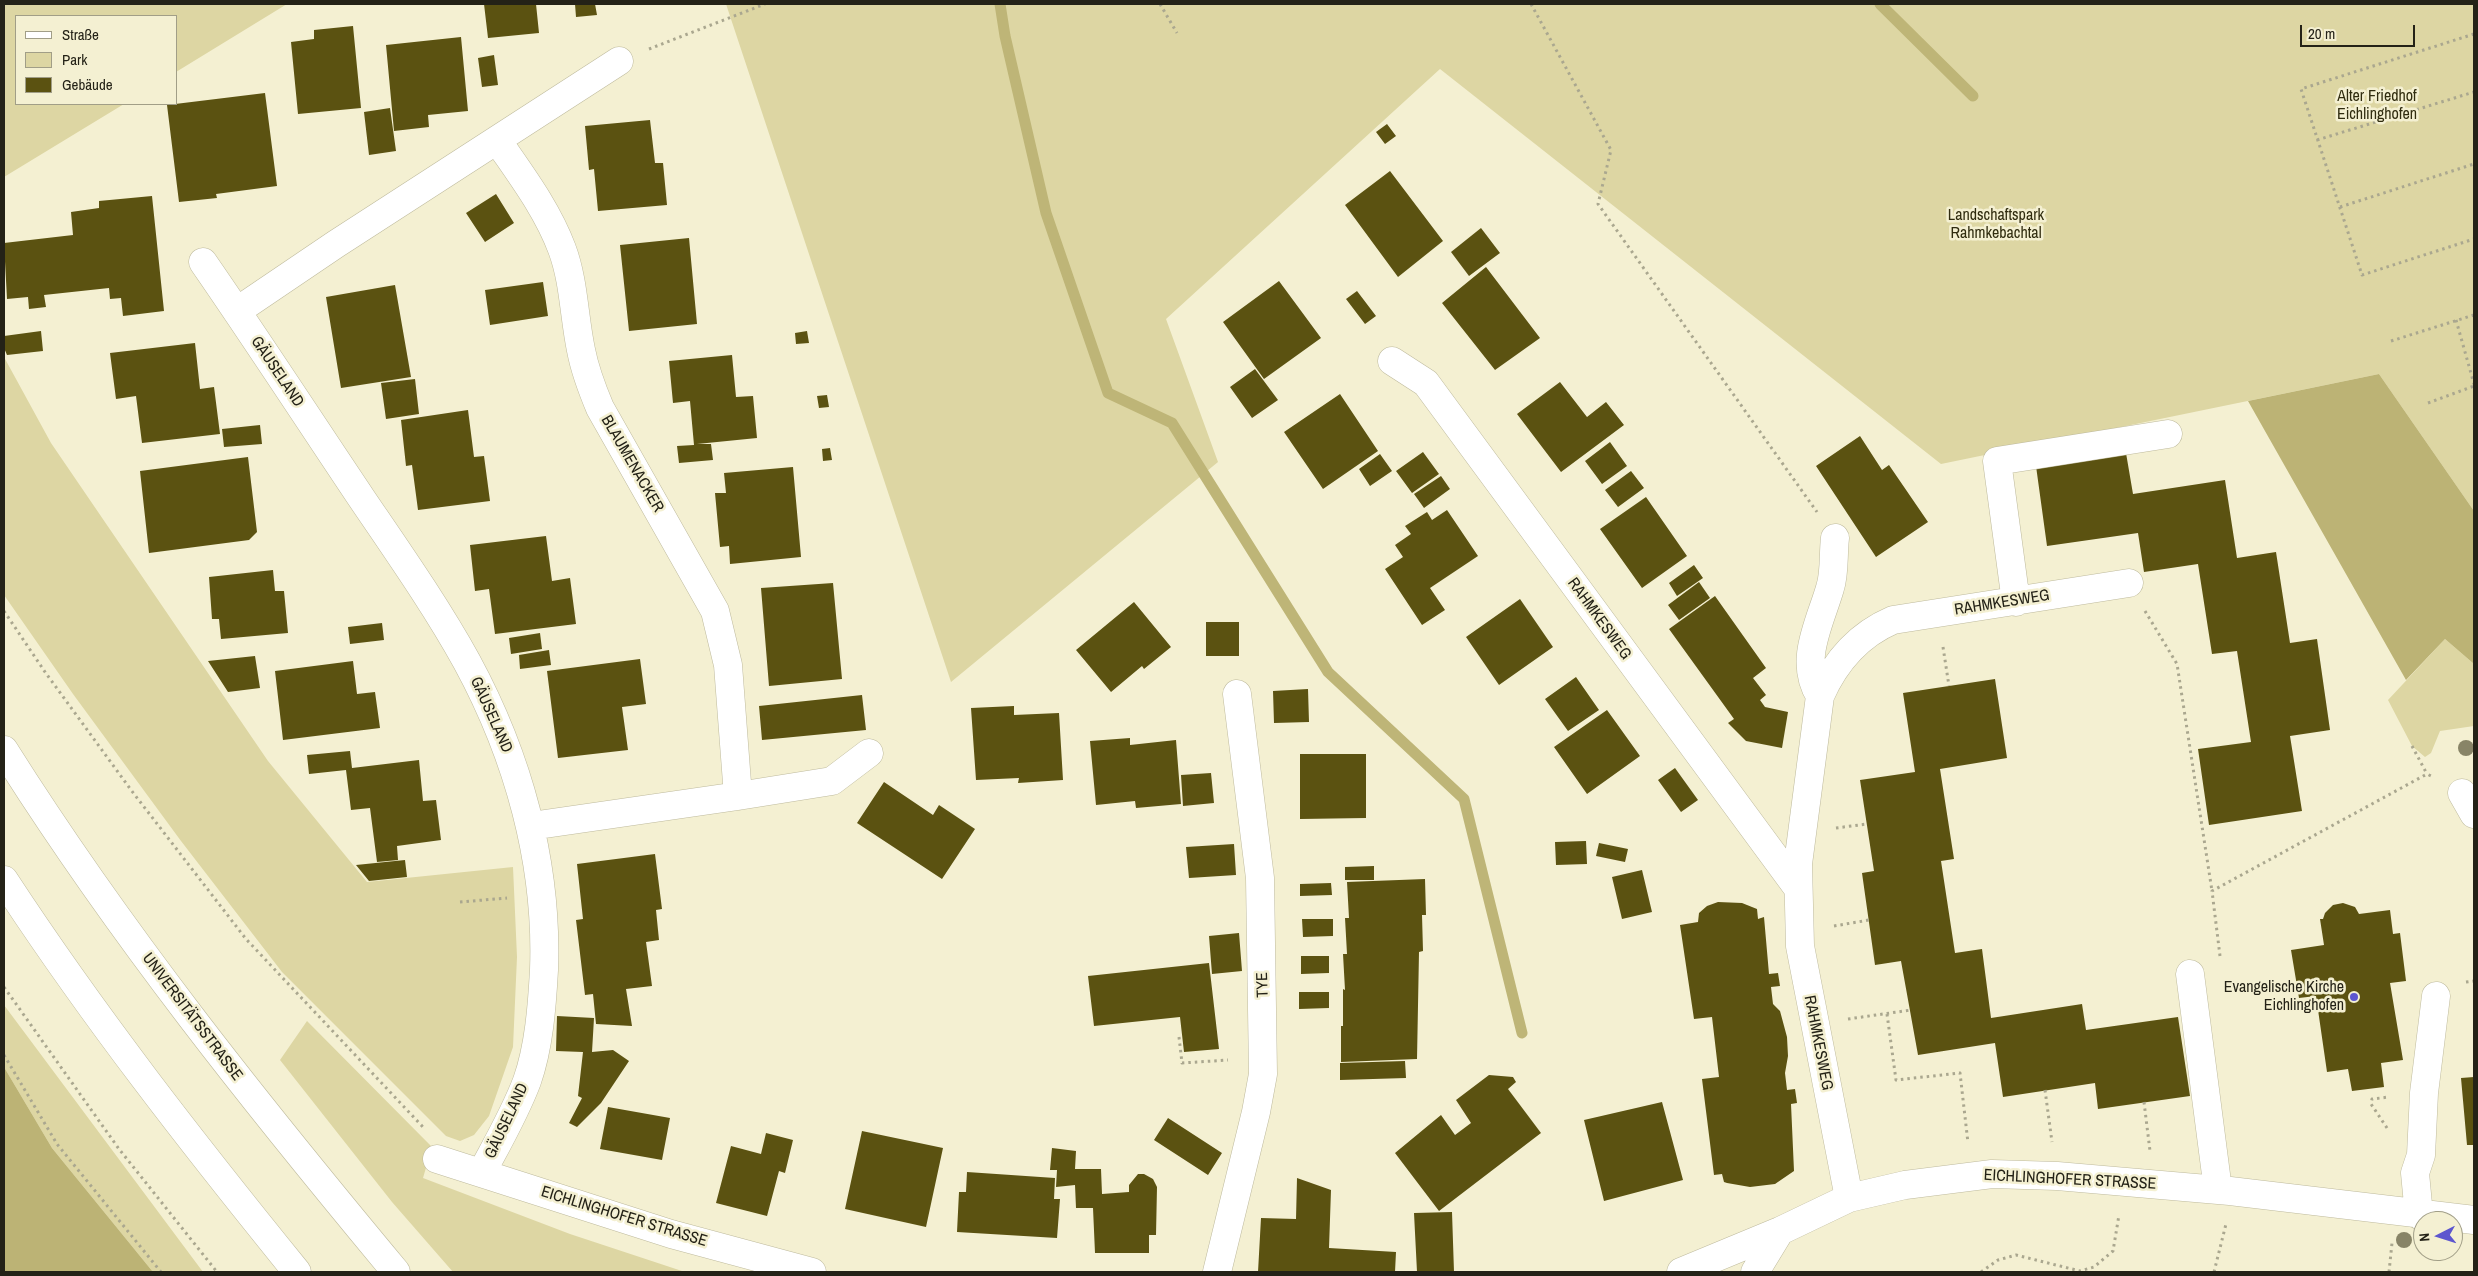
<!DOCTYPE html>
<html>
<head>
<meta charset="utf-8">
<style>
  body { margin:0 }
  #map { position:relative; width:2478px; height:1276px; overflow:hidden; background:#f4f0d2; font-family:"Archivo Narrow",sans-serif }
  canvas { display:block }
  .frame { position:absolute; inset:0; border:5px solid #242217; pointer-events:none }
  .legend { position:absolute; left:15px; top:15px; width:162px; height:90px; box-sizing:border-box; background:#f4f0d2; border:1px solid #a19e87; margin:0; padding:6px 9px; list-style:none; font-size:15px; color:#242217 }
  .legend li { display:flex; align-items:center; gap:10px; height:25px }
  .legend b { width:25px; border:1px solid #a19e87 }
  .north { position:absolute; left:2413px; top:1211px; width:50px; height:50px; box-sizing:border-box; background:#f4f0d2; border:1px solid #a19e87; border-radius:50%; rotate:265deg; font-size:14px; font-weight:700; line-height:20px; text-align:center; color:#242217 }
  .north::after { content:''; display:block; margin:auto; width:18px; height:22px; background:#5d56ce; clip-path:polygon(50% 0,100% 100%,50% 72%,0 100%) }
  .scale { position:absolute; left:2300px; top:25px; width:115px; height:22px; box-sizing:border-box; border:2px solid #242217; border-top:0; padding-left:6px; font-size:15px; line-height:18px; white-space:nowrap; color:#242217; -webkit-text-stroke:4px #f4f0d2; paint-order:stroke }
</style>
</head>
<body>
<div id="map">
<canvas width="2478" height="1276"></canvas>
<div class="frame"></div>
<ul class="legend">
<li><b style="height:6px;background:#fff"></b>Straße</li>
<li><b style="height:14px;background:#ddd6a3"></b>Park</li>
<li><b style="height:14px;background:#5b5211"></b>Gebäude</li>
</ul>
<div class="north">N</div>
<div class="scale">20 m</div>
</div>
<script>
const g = document.querySelector('canvas').getContext('2d');
g.lineJoin = 'round';
function fillPath(path, color) { g.fillStyle = color; g.fill(path, 'evenodd'); }
function trace(path, color, width, dash) { g.strokeStyle = color; g.lineWidth = width; g.lineCap = dash ? 'butt' : 'round'; g.setLineDash(dash || []); g.stroke(path); }
function write(font, color, halo, rows, align = 'center') {
  g.font = font + ' "Archivo Narrow",sans-serif'; g.lineWidth = 5; g.setLineDash([]); g.textBaseline = 'middle'; g.strokeStyle = halo; g.fillStyle = color; for (const [text, x, y, turn = 0] of rows) {
    g.save(); g.translate(x, y); g.rotate((+turn || 0) * Math.PI / 180); g.textAlign = isNaN(turn) ? turn : align; if (halo) g.strokeText(text, 0, 0); g.fillText(text, 0, 0); g.restore();
  }
}
fillPath(new Path2D(`
  M4,4H287L176,72V16H16V104H124L4,177Z
  M726,4H2474V511L2379,374L1941,464L1440,69L1166,319L1218,462L951,682Z
  M4,357L51,443L268,761L367,882L513,867L517,957L513,1047L489,1116L474,1135L460,1141L446,1136L282,972L181,841L73,694L4,595Z
  M2445,639L2474,664V726L2440,731L2431,753L2425,757L2412,746L2388,700Z
  M4,1005L203,1272H153L52,1148L4,1067Z
  M307,1021L432,1147L423,1178L570,1234L685,1272H453L392,1202L280,1060Z`), '#ddd6a3');
fillPath(new Path2D(`
  M2379,374L2474,511V664L2445,639L2406,680L2248,401Z
  M4,1067L52,1148L153,1272H4Z`), '#bcb375');
trace(new Path2D(`
  M1000,4L1005,36L1046,213L1108,393L1172,423L1328,672L1464,799L1522,1033
  M1880,4L1973,96`), '#beb577', 11);
fillPath(new Path2D(`
  M484,4H536L539,33L488,38Z
  M575,4H595L597,15L576,17Z
  M353,26L361,108L298,114L291,42L314,39V30Z
  M461,37L468,111L428,115L429,127L394,131L386,45Z
  M494,55L498,85L482,87L478,58Z
  M265,93L277,186L216,194L217,198L179,202L167,105Z
  M390,108L396,151L369,155L364,112Z
  M650,120L655,163H663L667,205L598,211L594,169L589,170L585,126Z
  M1387,124L1396,136L1385,144L1376,132Z
  M1390,171L1443,241L1398,277L1345,205Z
  M496,194L514,223L485,242L466,213Z
  M152,196L164,311L123,316L121,298L110,299L109,288L44,295L46,307L29,309L28,297L7,299L4,243L73,235L71,212L99,208V201Z
  M1481,228L1500,253L1469,276L1451,252Z
  M689,238L697,324L629,331L620,245Z
  M1486,267L1540,338L1495,370L1442,303Z
  M1279,281L1321,338L1264,379L1223,322Z
  M543,282L548,316L490,325L485,290Z
  M395,285L411,377L341,388L326,297Z
  M1357,291L1376,316L1365,324L1346,299Z
  M41,331L43,351L7,355L4,348V336Z
  M807,331L809,343L796,344L795,333Z
  M195,343L200,389L214,387L220,434L142,443L136,396L116,399L110,353Z
  M732,355L736,397L753,396L757,438L697,444H711L713,460L679,463L677,446L694,445L690,401L673,403L669,361Z
  M1255,369L1278,400L1252,418L1230,387Z
  M415,379L419,414L386,419L381,383Z
  M1560,382L1587,417L1606,402L1624,425L1561,472L1517,414Z
  M1340,394L1378,451L1323,489L1284,432Z
  M827,395L829,407L819,408L817,396Z
  M468,410L474,457L484,456L490,501L418,510L412,465L406,466L401,420Z
  M260,425L262,444L224,447L222,429Z
  M1860,436L1882,470L1889,465L1928,522L1876,557L1816,466Z
  M1610,442L1627,466L1602,484L1585,461Z
  M830,448L832,460L823,461L822,449Z
  M1423,452L1439,474L1412,493L1396,471Z
  M2126,453L2133,494L2225,480L2237,558L2276,552L2290,643L2317,639L2330,730L2290,736L2302,811L2209,825L2198,749L2251,742L2237,651L2212,654L2198,564L2144,572L2138,533L2047,546L2036,466Z
  M1380,454L1392,471L1370,486L1359,469Z
  M248,457L257,532L249,540L149,553L140,471Z
  M793,467L801,557L730,564L729,546L720,547L715,493H726L724,473Z
  M1631,471L1644,488L1618,507L1605,490Z
  M1441,476L1450,489L1424,508L1414,494Z
  M1646,497L1687,556L1642,588L1600,529Z
  M1447,510L1478,556L1430,588L1445,610L1422,625L1385,569L1403,557L1395,545L1411,534L1405,526L1427,512L1432,520Z
  M546,536L552,581L570,578L576,624L495,634L489,589L475,591L470,545Z
  M1694,565L1703,578L1677,596L1669,583Z
  M273,570L275,591H284L288,633L221,639L219,619H212L209,577Z
  M1699,582L1710,598L1679,620L1668,605Z
  M833,583L842,679L769,686L761,588Z
  M1715,596L1766,668L1753,678L1766,695L1760,700L1765,707L1788,712L1782,748L1746,741L1728,723L1734,719L1669,629Z
  M1520,599L1553,647L1499,685L1466,637Z
  M1134,602L1171,647L1144,669L1142,666L1111,692L1076,650Z
  M1206,622H1239V656H1206Z
  M382,623L384,640L350,644L348,627Z
  M540,633L542,649L511,654L509,638Z
  M549,650L551,665L520,669L519,655Z
  M255,656L260,688L228,692L208,661Z
  M640,659L646,704L622,707L628,750L558,758L547,671Z
  M353,661L357,694L375,692L380,728L283,740L275,671Z
  M1576,677L1599,710L1568,731L1545,699Z
  M1995,679L2007,758L1940,769L1954,859L1941,861L1955,953L1982,949L1991,1018L2082,1004L2086,1030L2178,1017L2190,1096L2098,1109L2095,1083L2003,1097L1995,1043L1918,1055L1901,961L1875,965L1862,873L1874,871L1860,780L1915,772L1903,693Z
  M1308,689L1309,722L1274,723L1273,691Z
  M862,695L866,730L762,740L759,706Z
  M1014,706V715L1059,713L1063,780L1018,783L1019,778L976,780L971,708Z
  M1607,710L1640,756L1587,794L1554,747Z
  M1130,738V745L1176,740L1181,804L1136,808L1135,801L1096,805L1090,741Z
  M350,751L352,768L419,760L423,801L436,800L441,840L397,846L398,860L377,862L370,808L351,810L346,770L309,774L307,755Z
  M1300,754H1366V818L1300,819Z
  M1675,768L1698,800L1681,812L1658,780Z
  M1211,773L1214,803L1183,806L1181,775Z
  M884,782L933,815L939,805L975,829L942,879L857,823Z
  M1586,841L1587,864L1556,865L1555,842Z
  M1599,843L1628,849L1625,862L1596,856Z
  M1234,844L1236,875L1189,878L1186,847Z
  M655,854L662,909L656,910L659,940L646,942L652,986L626,989L632,1026L596,1024L593,994L585,995L576,920L583,919L577,864Z
  M405,860L407,877L369,881L356,865Z
  M1374,866V880H1345V867Z
  M1642,870L1652,912L1622,919L1612,877Z
  M1425,879L1426,915H1422L1423,951L1419,952L1417,1059L1341,1062V1026H1343V989L1345,990L1343,954H1347L1345,918H1349L1347,882Z
  M1331,883L1332,895L1300,896V884Z
  M1718,902L1742,903L1757,909L1758,919L1764,917L1769,974L1778,973L1780,986L1771,987L1773,1004L1780,1011L1787,1037L1788,1056L1785,1073L1787,1090L1795,1089L1797,1103L1791,1104L1794,1171L1775,1184L1750,1187L1727,1183L1724,1182L1722,1174L1714,1175L1702,1079L1719,1077L1712,1017L1694,1019L1680,925L1698,922L1699,913L1707,906Z
  M2343,903L2355,907L2359,914L2390,910L2393,934L2400,933L2406,981L2390,983L2403,1060L2381,1063L2384,1087L2352,1091L2348,1069L2327,1072L2316,996L2299,998L2291,950L2324,945L2320,919H2323L2325,913L2333,905Z
  M1302,919H1333V936L1303,937Z
  M1239,933L1242,971L1212,974L1209,936Z
  M1301,956H1329V973L1301,974Z
  M1209,963L1219,1049L1184,1052L1180,1017L1094,1026L1088,976Z
  M1299,992H1329V1008L1299,1009Z
  M557,1016L594,1018L592,1052L613,1050L629,1061L601,1103L577,1127L569,1123L582,1098L578,1096L583,1052L556,1051Z
  M1405,1061L1406,1078L1340,1080V1063Z
  M1489,1075L1513,1077L1516,1082L1508,1089L1541,1133L1439,1211L1395,1153L1441,1115L1455,1135L1471,1123L1456,1100Z
  M2474,1077V1145H2467L2461,1078Z
  M1662,1102L1683,1180L1604,1201L1584,1120Z
  M608,1107L670,1118L662,1160L600,1149Z
  M1168,1118L1222,1153L1208,1175L1154,1140Z
  M862,1131L943,1148L926,1227L845,1209Z
  M766,1133L793,1140L785,1173L779,1171L767,1216L716,1203L731,1146L761,1154Z
  M1052,1148L1076,1151L1075,1169H1101L1102,1194L1129,1192V1185L1138,1174H1144L1153,1179L1157,1187L1156,1235H1149V1253H1095L1093,1208H1076L1075,1185L1056,1187L1057,1170H1050Z
  M967,1172L1055,1178L1054,1199H1060L1057,1238L957,1232L959,1192H966Z
  M1297,1178L1331,1190L1329,1248L1396,1252L1395,1272H1258L1261,1218L1296,1219Z
  M1452,1212L1454,1272H1417L1414,1213Z`), '#5b5211');
const minor = new Path2D(`
  M497,140C521,175 547,209 562,249C574,281 574,317 581,350C585,371 592,389 600,408L715,611L728,665L738,796
  M203,262C257,340 309,420 362,499C398,552 436,606 467,662C518,756 548,863 544,970C542,1006 539,1047 527,1081C515,1113 498,1142 482,1172
  M237,311L336,244L619,61
  M1392,361L1426,383L1797,887
  M2016,602L1997,461L2168,434
  M1820,696C1798,661 1820,623 1830,588C1835,573 1833,554 1835,538
  M4,750C120,934 257,1105 396,1272
  M2462,793L2474,814
  M531,826L738,796L832,781L869,753
  M4,880C93,1016 194,1145 297,1272
  M2190,974L2218,1190
  M437,1159L671,1234L812,1272
  M1849,1198L1800,946L1798,864L1820,696C1835,662 1858,635 1893,620L2129,583
  M2419,1215L2415,1173L2421,1155L2424,1093L2436,996
  M1217,1272L1256,1112L1263,1074L1260,878L1237,694
  M1681,1272L1780,1231L1849,1198L1905,1185L1992,1174L2057,1176L2230,1191L2474,1220
  M1755,1272L1780,1231`);
trace(minor, '#beba9d', 29);
trace(new Path2D(`
  M1160,4L1177,33
  M1531,4L1611,150L1598,204L1817,512
  M2474,34L2301,89L2362,275L2474,239
  M649,49L765,4
  M2317,140L2474,92
  M2340,207L2474,164
  M2456,320L2474,384
  M2391,341L2474,315
  M2428,403L2474,386
  M4,611L45,672L131,790L246,939L423,1127
  M2145,611L2177,664L2212,891
  M1943,647L1949,686
  M2412,746L2427,774
  M1836,828L1867,824
  M460,902L507,898
  M1834,926L1869,920
  M2220,956L2212,891L2427,774L2433,777
  M2466,982L2474,981
  M4,987L119,1149L217,1272
  M1887,1014L1896,1080L1960,1073L1968,1143
  M1848,1019L1911,1010
  M1179,1037L1182,1063L1228,1060
  M4,1055L57,1144L161,1272
  M2045,1090L2052,1142
  M2144,1102L2150,1151
  M2387,1128L2371,1104L2372,1099L2389,1097
  M1981,1272L1998,1260L2016,1255L2080,1271L2094,1267L2113,1251L2119,1215
  M2214,1272L2226,1224
  M2389,1272L2392,1243`), '#aaa78f', 3, [2.5, 4]);
trace(minor, '#fff', 28);
g.fillStyle = '#888467';
for (const [x, y] of [
  [2466,748],
  [2404,1240]
]) { g.beginPath(); g.arc(x, y, 8, 0, 2 * Math.PI); g.fill(); }
for (const [x, y, r, color] of [
  [2354,997,5,"#5d56ce"]
]) { const dot = new Path2D(); dot.arc(x, y, r, 0, 2 * Math.PI); g.fillStyle = color; g.fill(dot); trace(dot, '#f4f0d2', 2); }
write('16px', '#302c0f', '#f4f0d2', [
  ["Alter Friedhof",2377,97],
  ["Eichlinghofen",2377,115],
  ["Landschaftspark",1996,216],
  ["Rahmkebachtal",1996,234]
]);
write('16px', '#242217', '#f4f0d2', [
  ["GÄUSELAND",277,372,56],
  ["BLAUMENACKER",632,464,60],
  ["RAHMKESWEG",2002,603,-9],
  ["RAHMKESWEG",1599,619,54],
  ["GÄUSELAND",491,715,66],
  ["TYE",1263,985,-92],
  ["UNIVERSITÄTSSTRASSE",192,1017,53],
  ["RAHMKESWEG",1818,1043,79],
  ["GÄUSELAND",507,1121,-65],
  ["EICHLINGHOFER STRASSE",2070,1180,3],
  ["EICHLINGHOFER STRASSE",624,1217,17]
]);
write('16px', '#242217', '#f4f0d2', [
  ["Evangelische Kirche",2344,988],
  ["Eichlinghofen",2344,1006]
], 'right');
</script>
</body>
</html>
